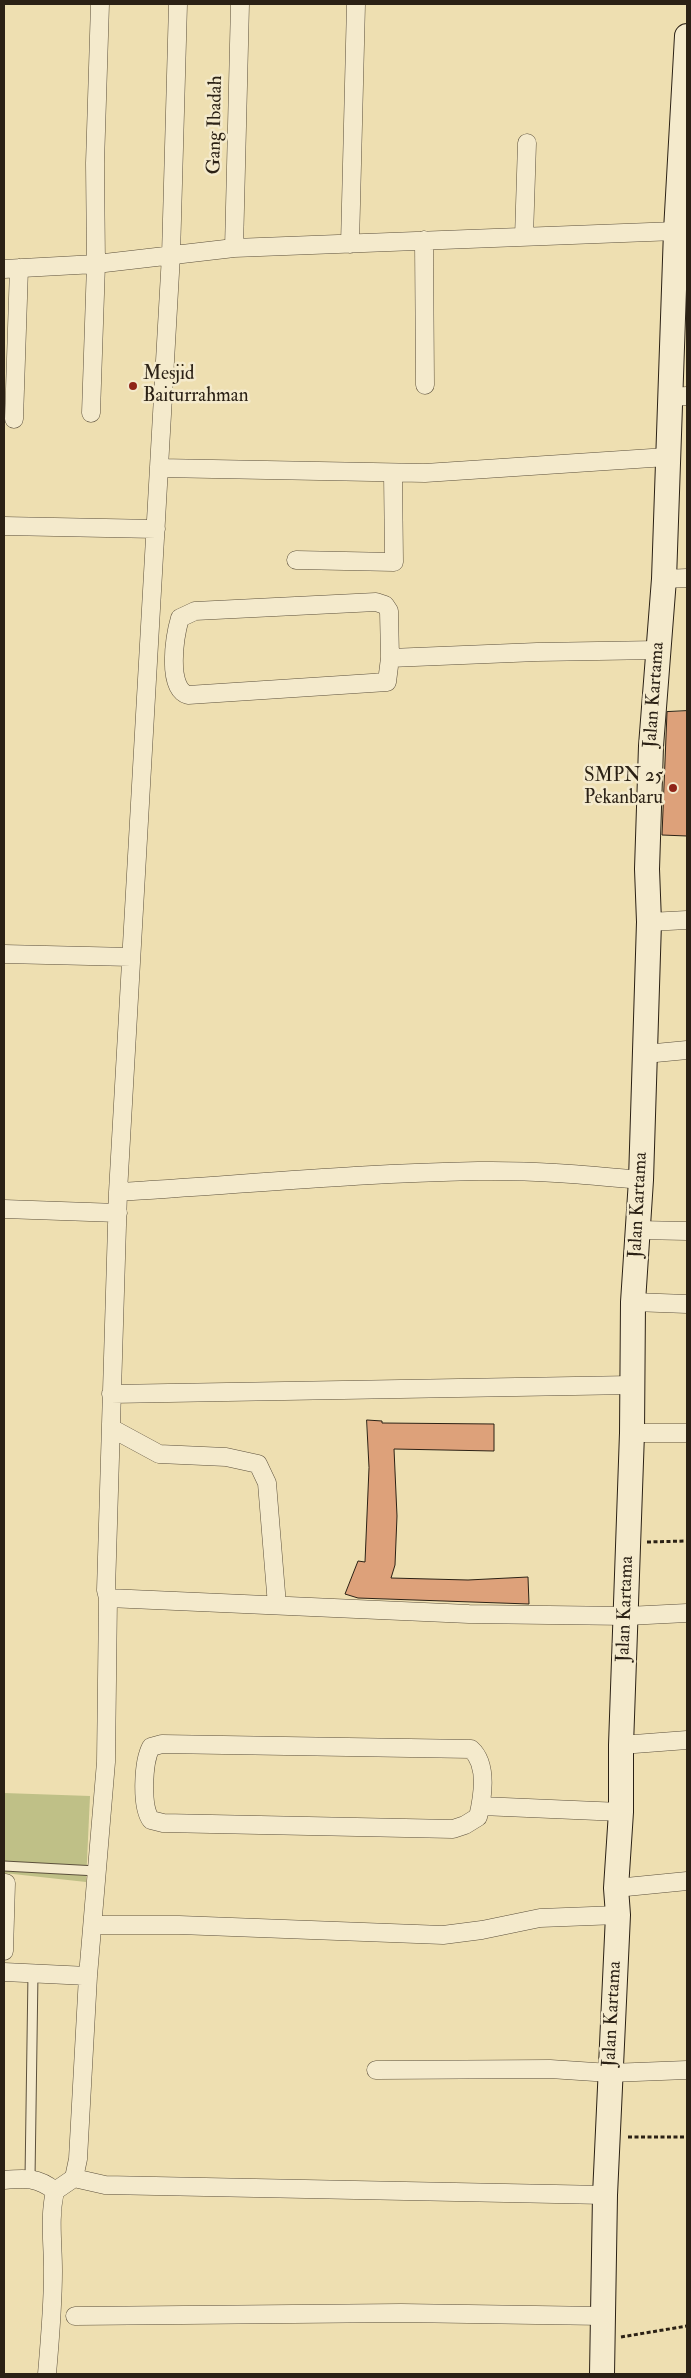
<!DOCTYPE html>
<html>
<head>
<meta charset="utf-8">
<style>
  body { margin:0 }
  #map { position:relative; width:691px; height:2378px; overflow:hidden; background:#eedfb1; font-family:"IM FELL Double Pica",serif }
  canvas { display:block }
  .frame { position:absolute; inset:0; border:5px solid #2b2115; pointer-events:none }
</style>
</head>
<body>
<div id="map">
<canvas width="691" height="2378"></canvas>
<div class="frame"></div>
</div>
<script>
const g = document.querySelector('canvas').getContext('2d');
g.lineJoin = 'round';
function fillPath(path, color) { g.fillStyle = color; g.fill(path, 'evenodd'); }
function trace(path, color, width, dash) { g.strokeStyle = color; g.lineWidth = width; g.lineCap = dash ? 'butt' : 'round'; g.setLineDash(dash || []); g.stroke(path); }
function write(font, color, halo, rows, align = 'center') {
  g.font = font + ' "IM FELL Double Pica",serif'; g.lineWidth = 5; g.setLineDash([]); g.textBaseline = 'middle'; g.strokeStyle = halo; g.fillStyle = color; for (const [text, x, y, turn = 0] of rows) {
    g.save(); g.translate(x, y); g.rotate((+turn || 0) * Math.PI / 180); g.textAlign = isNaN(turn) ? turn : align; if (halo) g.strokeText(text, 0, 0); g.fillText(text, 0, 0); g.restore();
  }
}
fillPath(new Path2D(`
  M4,1793L90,1796L86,1882L4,1873Z`), '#bfc087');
const building = new Path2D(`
  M687,711V836L662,835L667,712Z
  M367,1420L382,1421V1423L494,1424V1451L394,1449L397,1516L395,1565L391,1578L468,1580L528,1577L529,1604L358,1598L345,1594L358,1561L365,1562L369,1468Z`);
fillPath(building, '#dda17a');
trace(building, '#2b2115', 1);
const lane = new Path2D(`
  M4,1866L97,1871
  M30,2178L33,1973`);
const street = new Path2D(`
  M178,4L171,255L118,1192L106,1590L108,1598L106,1762L88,1976L78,2159L74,2178L105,2185L605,2195
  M524,237L527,143
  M424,240L425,385
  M350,244L356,4
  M234,248L240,4
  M4,269L96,264L234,248L676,231
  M671,397L687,396
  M91,413L96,264L95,163L100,4
  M14,419L19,268
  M160,468L425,473L667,457
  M4,526L156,529
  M296,560L394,562L393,473
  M664,579L687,578
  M376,602L385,605L389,611L390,658L387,682L188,695C166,688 175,635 180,618L195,611Z
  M390,658L537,652L658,650
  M649,922L687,920
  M4,954L131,957
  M645,1054L687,1050
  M118,1192C238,1185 358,1173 478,1171C533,1170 587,1175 641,1180
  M4,1209L118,1213
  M637,1230L687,1231
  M633,1302L687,1304
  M111,1394L632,1385
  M111,1428L159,1454L226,1457L258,1464L267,1483L277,1605
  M632,1433H687
  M108,1598L469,1614L627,1616L687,1613
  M162,1744L471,1749C488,1764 483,1796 478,1817L465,1825L453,1829L163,1823L151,1820C141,1807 143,1762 151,1747Z
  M621,1745L687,1740
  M481,1806L621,1812
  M4,1883H6L4,1951
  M616,1888L687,1881
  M93,1925H179L443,1935L482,1930L540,1918L618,1915
  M4,1972L88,1976
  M376,2070L550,2069L610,2073L687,2070
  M4,2180C25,2178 38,2177 55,2191
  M75,2316L401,2313L603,2316
  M47,2374C50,2340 53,2305 53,2271C53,2243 49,2218 55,2191L74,2178`);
const secondary = new Path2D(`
  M602,2374L605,2195L618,1915L616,1888L621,1812V1745L632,1433L633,1302L641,1180L649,922L647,869L651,746L664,579L676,231L687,36`);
trace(lane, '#5c503c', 11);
trace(street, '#5c503c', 19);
trace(secondary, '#2b2115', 26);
trace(new Path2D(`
  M647,1542L687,1541
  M628,2137H687
  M621,2337L687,2326`), '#2b2115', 3, [4, 2.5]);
trace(lane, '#f4eacc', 9);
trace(street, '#f4eacc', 18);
trace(secondary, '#f4eacc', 24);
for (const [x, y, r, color] of [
  [133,386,5,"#8f2418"],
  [673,788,5,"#8f2418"]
]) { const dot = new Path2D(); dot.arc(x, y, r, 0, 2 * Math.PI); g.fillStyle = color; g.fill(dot); trace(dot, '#f4eacc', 2); }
write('19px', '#2b2115', '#f4eacc', [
  ["Gang Ibadah",216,125,-89],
  ["Jalan Kartama",655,695,-86],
  ["Jalan Kartama",639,1205,-87],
  ["Jalan Kartama",626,1609,-88],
  ["Jalan Kartama",613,2014,-87]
]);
write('19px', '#2b2115', '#f4eacc', [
  ["Mesjid",143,375],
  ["Baiturrahman",143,397],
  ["SMPN 25",663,777,"right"],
  ["Pekanbaru",663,799,"right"]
], 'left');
</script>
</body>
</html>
